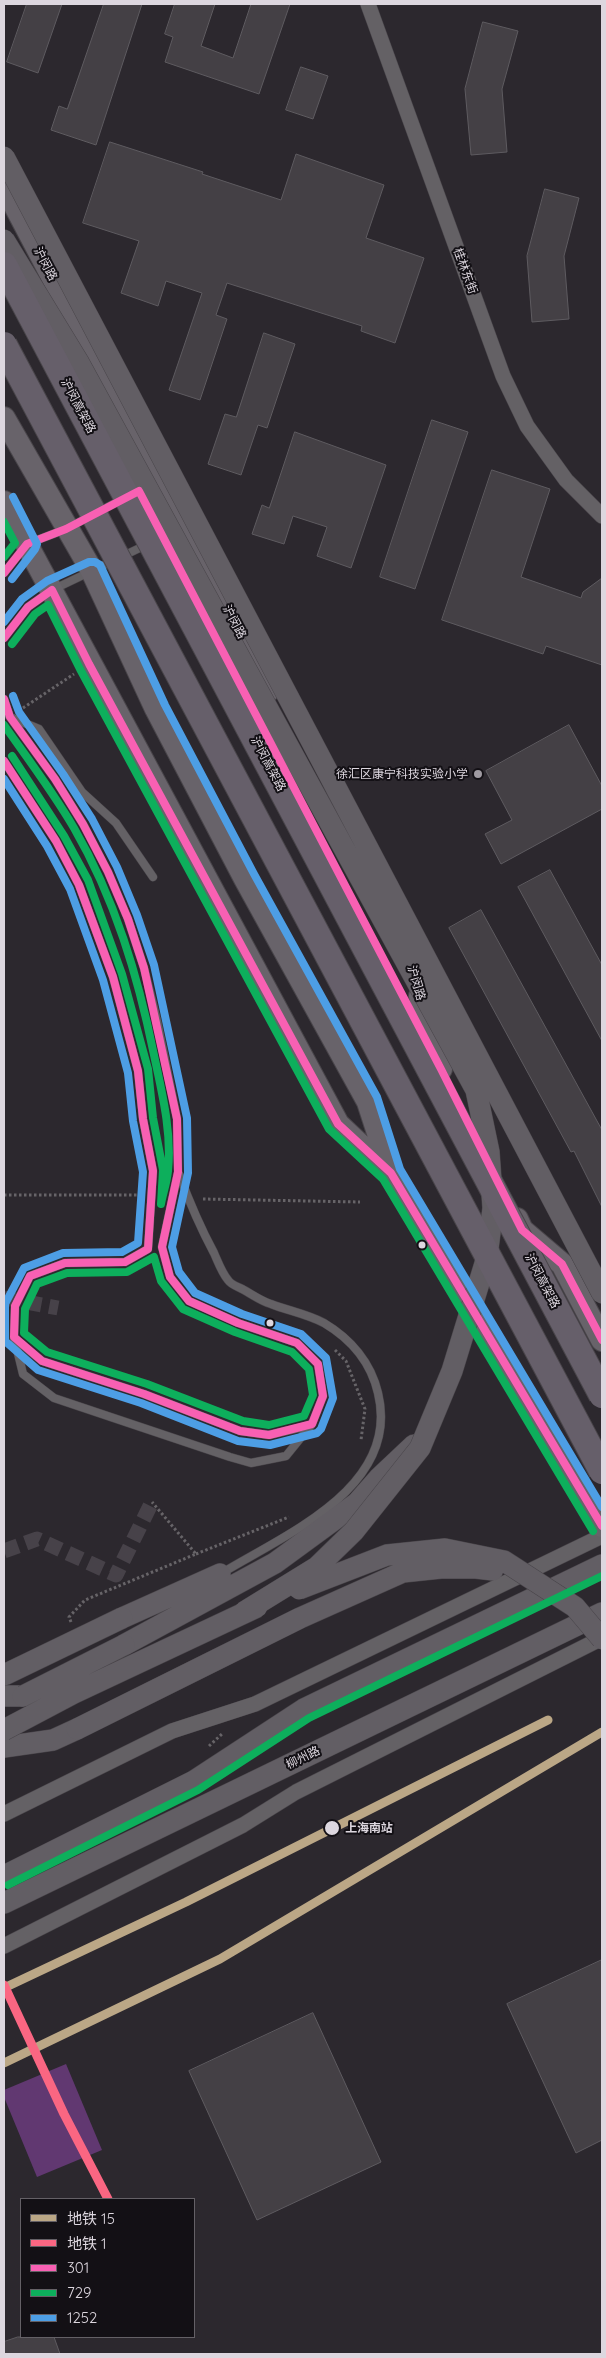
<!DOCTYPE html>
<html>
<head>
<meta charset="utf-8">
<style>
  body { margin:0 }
  #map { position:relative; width:606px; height:2358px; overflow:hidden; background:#2c282e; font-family:Quicksand,"Noto Sans SC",sans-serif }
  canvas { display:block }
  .frame { position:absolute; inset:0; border:5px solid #ddd7df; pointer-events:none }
  .legend { position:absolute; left:20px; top:2198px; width:175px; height:140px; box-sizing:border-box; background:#131015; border:1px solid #646066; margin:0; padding:6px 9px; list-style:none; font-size:15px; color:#ddd7df }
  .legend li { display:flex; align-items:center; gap:10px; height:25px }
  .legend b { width:25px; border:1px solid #646066 }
</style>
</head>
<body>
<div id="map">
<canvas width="606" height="2358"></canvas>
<div class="frame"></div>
<ul class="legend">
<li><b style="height:6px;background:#bba786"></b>地铁 15</li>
<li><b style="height:6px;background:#fa6682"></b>地铁 1</li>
<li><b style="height:6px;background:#f860b3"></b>301</li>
<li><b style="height:6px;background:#0daf5c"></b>729</li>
<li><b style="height:6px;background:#4d9ee5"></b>1252</li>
</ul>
</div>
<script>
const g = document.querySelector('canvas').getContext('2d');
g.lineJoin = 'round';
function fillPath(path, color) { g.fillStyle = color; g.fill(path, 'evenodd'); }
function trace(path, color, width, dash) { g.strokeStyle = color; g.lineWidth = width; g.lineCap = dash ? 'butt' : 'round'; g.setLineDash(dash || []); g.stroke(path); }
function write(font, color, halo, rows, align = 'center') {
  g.font = font + ' Quicksand,"Noto Sans SC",sans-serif'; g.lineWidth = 4; g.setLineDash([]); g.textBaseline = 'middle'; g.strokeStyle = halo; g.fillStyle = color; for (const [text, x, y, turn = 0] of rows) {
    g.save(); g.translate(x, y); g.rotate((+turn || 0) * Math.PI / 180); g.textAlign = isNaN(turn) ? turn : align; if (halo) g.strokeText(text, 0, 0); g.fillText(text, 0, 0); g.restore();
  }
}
fillPath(new Path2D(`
  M66,2064L102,2150L37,2177L4,2097V2090Z`), '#613871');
const building = new Path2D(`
  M27,4H62L38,73L7,62Z
  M104,4H142L96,145L51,130L59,106L67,109Z
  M175,4H215L201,46L233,58L251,4H290L259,94L165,62L173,37L165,34Z
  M483,22L518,31L502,89L507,152L471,155L465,89Z
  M301,67L328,76L313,119L286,110Z
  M110,142L203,172L202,174L281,200L296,154L384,185L366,238L424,258L395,343L361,331L362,326L227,283L216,315L227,319L200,400L169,390L202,293L166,281L158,306L121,293L139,241L83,223Z
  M545,189L579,198L564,256L569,319L532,322L527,256Z
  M264,333L295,344L267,428L258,425L241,475L208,464L225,414L236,417Z
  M432,420L468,432L415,589L380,577Z
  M295,432L386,465L351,568L317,556L327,527L293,516L284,544L252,534L262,505L269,508Z
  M492,470L550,489L521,577L581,598L583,592L602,578V665L546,646L543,654L442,620Z
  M569,725L602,786V809L501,864L485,834L512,820L486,771Z
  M550,870L602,965V1041L518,887Z
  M481,910L602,1130V1207L574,1151L571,1152L449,928Z
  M602,1960V2140L576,2153L507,2004Z
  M313,2013L381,2162L257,2220L189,2071Z
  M18,2337H54L60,2354H4V2342Z`);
fillPath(building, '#444045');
trace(building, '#5e5b60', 1);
trace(new Path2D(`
  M4,1298L58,1308
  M4,1551L37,1539L116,1575L152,1502`), '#474249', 15, [15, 8]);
const lane = new Path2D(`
  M4,573L27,544L66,529L123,499
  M4,638L28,607L52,590L148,544
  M4,699L10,717L39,729L82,792L116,823L153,877
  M4,709L55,779L83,824L108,872L128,919L144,968L157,1021L177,1119L178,1172L162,1247L170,1277L189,1301L238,1323L297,1343L318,1364L323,1396L312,1424L286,1456L251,1463L230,1457L54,1398L23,1374L14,1337L15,1306L30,1276L65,1263L125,1262L148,1249L153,1171L143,1119L138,1071L113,977L79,885L56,841L4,761
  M179,1174C189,1201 200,1227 214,1253C218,1262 222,1273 228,1280C231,1285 239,1287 244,1290C253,1295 261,1301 271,1304C289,1311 307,1314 324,1323C351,1339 371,1363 378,1393C401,1487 286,1534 222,1573
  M14,1338L42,1361L144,1394L240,1431L269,1435L311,1425`);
const street = new Path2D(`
  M368,4L503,376L527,426L566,480L602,516
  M4,1814L172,1731L255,1704L602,1536
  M4,1946L243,1825L296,1792L602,1638`);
const secondary = new Path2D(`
  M122,1618L220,1574
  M124,1645L275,1563L357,1503L379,1478L414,1445
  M4,1696H23
  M4,1747L53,1740L77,1729
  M4,1876L194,1781L304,1709L602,1565
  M4,1903L602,1613`);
const primary = new Path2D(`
  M4,185L269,690
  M4,418L92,571L156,709L245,879L368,1102L391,1173L602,1526
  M4,502L338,1124L388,1171
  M420,996L441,1069
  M517,1219L522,1230L562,1264L602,1340`);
trace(lane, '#49454a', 9);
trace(street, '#49454a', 16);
trace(secondary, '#49454a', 22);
trace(primary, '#49454a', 24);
trace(new Path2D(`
  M23,708L74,674
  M4,1195H140
  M203,1199L360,1202
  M335,1350L346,1361L365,1409L361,1440
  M196,1554L289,1517
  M71,1622L69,1617L85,1600L196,1554L152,1502
  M209,1746L223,1733`), '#676468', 3, [2.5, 2.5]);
trace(lane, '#646165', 8);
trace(street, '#646165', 15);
trace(secondary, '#625e64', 21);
trace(primary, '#68636a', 22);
const secondaryBridge = new Path2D(`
  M4,157L602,1293
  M4,240L79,363L476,1090L489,1152L493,1208L487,1257L452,1371L420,1448L354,1531L317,1567L244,1612
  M299,1589L387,1555L445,1549L504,1561L575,1607L602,1639
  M4,1675L122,1618
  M23,1696L124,1645
  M77,1729L300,1618L403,1572L441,1568H476L493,1570
  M4,1730L74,1693L257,1607`);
const highwayBridge = new Path2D(`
  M4,265L602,1395
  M4,345L602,1471`);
trace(secondaryBridge, '#49454a', 22, []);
trace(highwayBridge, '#49454a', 28, []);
trace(secondaryBridge, '#625e64', 21);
trace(highwayBridge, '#665f6a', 26);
trace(new Path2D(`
  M4,573L27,544L66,529L139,491L441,1069L522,1230L562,1264L602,1340
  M4,638L28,607L52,590L89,664L338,1124L391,1173L602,1526
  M4,699L10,717L55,779L83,824L108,872L128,919L144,968L177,1119L178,1172L162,1247L170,1277L189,1301L238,1323L297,1343L318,1364L323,1396L312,1424L269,1435L240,1431L144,1394L42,1361L14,1337L15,1306L30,1276L65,1263L125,1262L148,1249L153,1171L143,1119L138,1071L113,977L79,885L56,841L4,761`), '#f860b3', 8);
trace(new Path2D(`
  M4,522L15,543L4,557
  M12,644L35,614L48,605L80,669L329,1129L383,1179L593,1531
  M4,725C28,759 53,792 74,828C115,899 138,976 154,1055C162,1093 172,1132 168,1171C167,1182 163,1193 161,1204L163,1170L153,1118L148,1069L122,974L88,880L64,836L12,756
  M154,1257L161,1281L183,1309L235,1332L292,1352L309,1369L313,1395L304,1416L269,1425L243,1421L147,1384L47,1352L24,1333L25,1309L37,1284L67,1273L127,1272Z
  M8,1885L198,1790L309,1718L602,1576`), '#0daf5c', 8);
trace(new Path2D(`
  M12,579L35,549L37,544L13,497
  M4,622L22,599L47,581L89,562H95L100,565L165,705L254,874L377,1097L400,1169L602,1507
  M4,779L47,846L70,889L103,980L128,1073L133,1121L143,1172L138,1243L122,1252L63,1253L24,1268L5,1304V1341L38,1370L141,1403L238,1441L270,1445L317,1433L321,1429L333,1398L326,1358L301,1334L242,1314L195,1293L179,1272L172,1247L188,1173L187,1118L154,965L137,915L117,867L92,819L63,774L19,712L13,696`), '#4d9ee5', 8);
trace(new Path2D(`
  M4,1988L186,1902L548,1720
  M4,2063L220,1959L602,1732`), '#bba786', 9);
trace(new Path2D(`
  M4,1985L64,2114L108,2199`), '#fa6682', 9);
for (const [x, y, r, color] of [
  [478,774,5,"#9f9aa1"],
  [422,1245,4.5,"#ddd7df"],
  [270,1323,4.5,"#ddd7df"],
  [332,1828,8,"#ddd7df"]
]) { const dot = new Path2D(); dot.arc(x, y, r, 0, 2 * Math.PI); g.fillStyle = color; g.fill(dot); trace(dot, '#131015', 2); }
write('12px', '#ddd7df', '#131015', [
  ["沪闵路",45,264,62],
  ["桂林东街",465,271,70],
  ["沪闵高架路",78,406,62],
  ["沪闵路",234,622,62],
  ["沪闵高架路",268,764,62],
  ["沪闵路",416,983,74],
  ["沪闵高架路",542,1281,62],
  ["柳州路",303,1758,-26]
]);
write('12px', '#ddd7df', '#131015', [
  ["徐汇区康宁科技实验小学",468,774]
], 'right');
write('bold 12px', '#ddd7df', '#131015', [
  ["上海南站",345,1828]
], 'left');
</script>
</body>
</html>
